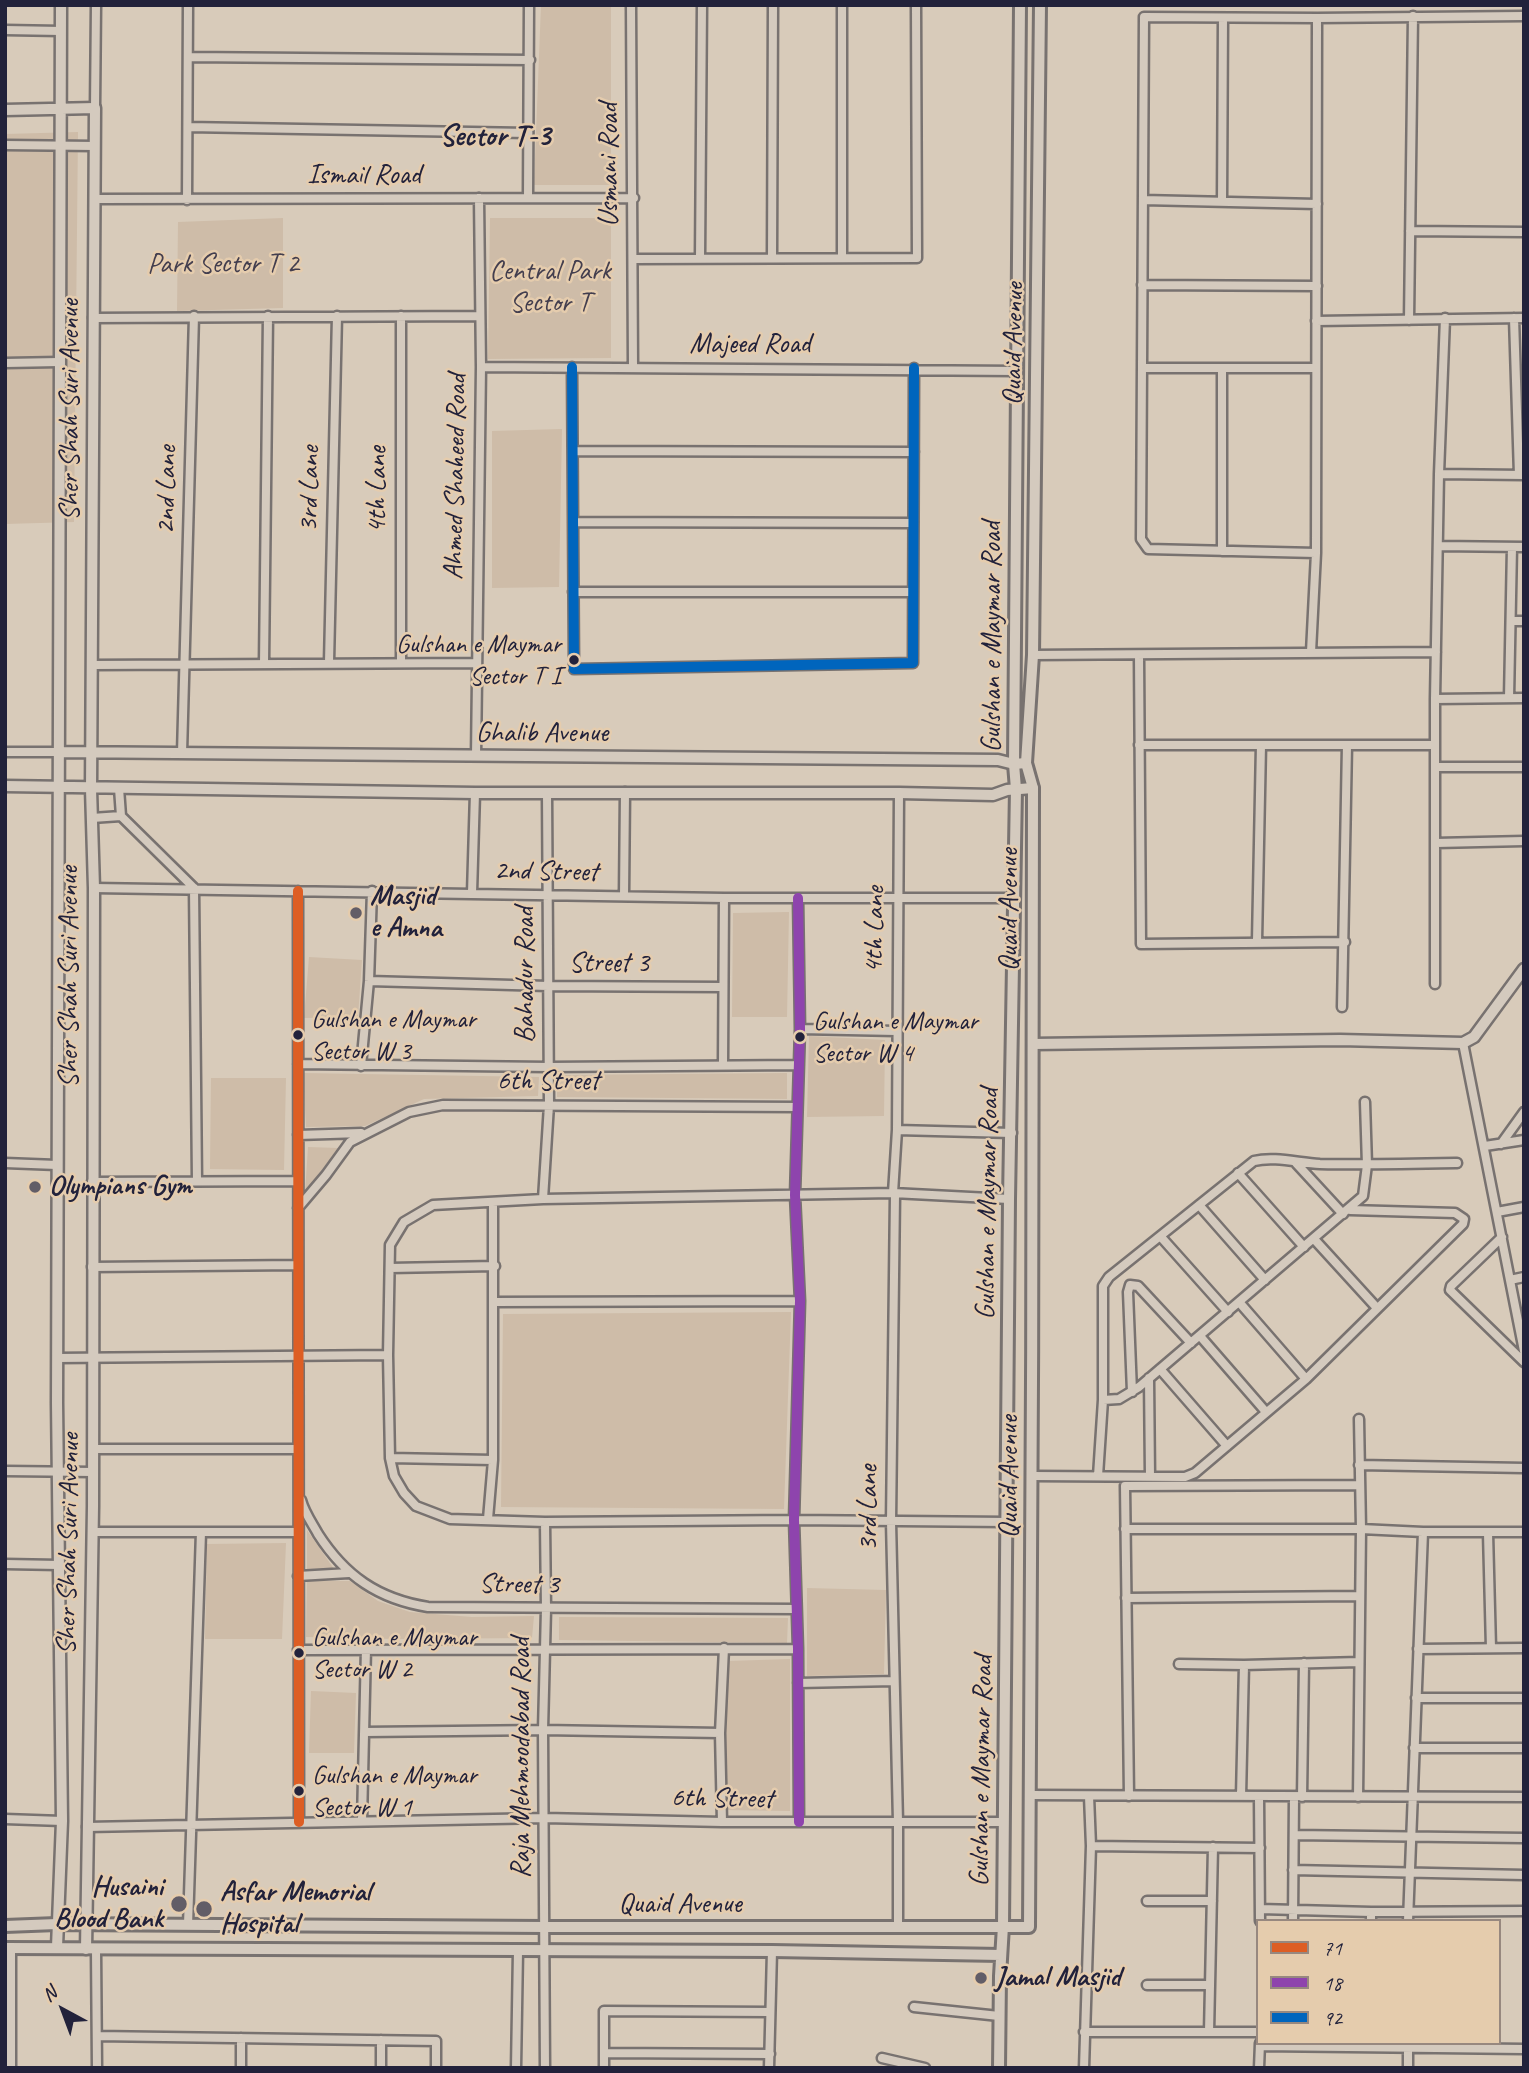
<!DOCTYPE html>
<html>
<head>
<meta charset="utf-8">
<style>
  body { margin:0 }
  #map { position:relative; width:1529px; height:2073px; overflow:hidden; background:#d8cbba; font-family:Caveat,sans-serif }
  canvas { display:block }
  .frame { position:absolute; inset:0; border:7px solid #22223b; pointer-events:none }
  .legend { position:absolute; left:1256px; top:1919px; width:245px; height:126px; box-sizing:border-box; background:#e5ccad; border:2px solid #97887f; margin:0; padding:9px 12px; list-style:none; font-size:21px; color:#22223b }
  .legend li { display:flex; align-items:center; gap:14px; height:35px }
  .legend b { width:35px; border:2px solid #97887f }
  .north { position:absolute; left:28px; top:1975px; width:70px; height:70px; -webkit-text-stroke:5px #e5ccad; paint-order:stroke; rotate:319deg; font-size:19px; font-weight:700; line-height:28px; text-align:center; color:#22223b }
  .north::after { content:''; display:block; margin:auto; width:24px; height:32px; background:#22223b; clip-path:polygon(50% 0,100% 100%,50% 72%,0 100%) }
</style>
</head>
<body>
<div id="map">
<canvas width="1529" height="2073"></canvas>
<div class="frame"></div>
<ul class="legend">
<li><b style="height:9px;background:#dd5e24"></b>71</li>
<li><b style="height:9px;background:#8e44ad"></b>18</li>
<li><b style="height:9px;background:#0065bd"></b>92</li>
</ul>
<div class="north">N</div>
</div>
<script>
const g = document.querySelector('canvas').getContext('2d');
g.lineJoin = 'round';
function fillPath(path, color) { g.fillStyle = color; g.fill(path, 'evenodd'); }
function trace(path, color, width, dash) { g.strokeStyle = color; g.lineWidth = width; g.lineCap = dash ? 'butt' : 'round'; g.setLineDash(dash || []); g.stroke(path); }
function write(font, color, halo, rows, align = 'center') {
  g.font = font + ' Caveat,sans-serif'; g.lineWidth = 5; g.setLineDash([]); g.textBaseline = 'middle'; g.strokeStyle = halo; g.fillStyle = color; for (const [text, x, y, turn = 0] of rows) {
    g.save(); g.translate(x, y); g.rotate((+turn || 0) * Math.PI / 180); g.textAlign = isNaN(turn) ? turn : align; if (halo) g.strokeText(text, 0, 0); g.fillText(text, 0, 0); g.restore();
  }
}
fillPath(new Path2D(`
  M541,5H611V185H534Z
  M78,132L74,522L5,524V134Z
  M283,218V308L177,311L178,222Z
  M490,218H611V358L488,359Z
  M562,429L559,587L492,588V431Z
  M789,912L787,1017H732L733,913Z
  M309,957L362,960L358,1017L304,1018Z
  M809,1036L885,1040L884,1116L807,1117Z
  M303,1073L539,1077L538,1096L424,1099L365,1126L306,1127Z
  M787,1073V1099L557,1097V1075Z
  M211,1078H286L284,1170L210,1169Z
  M308,1147L338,1148L305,1193Z
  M791,1312L784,1509L501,1507L503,1314Z
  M307,1530L334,1569H307Z
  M286,1543L282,1639H205L207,1544Z
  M307,1581H350L378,1601L410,1612L472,1617L534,1616L532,1638L394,1639L306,1637Z
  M807,1588L886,1590L884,1674L807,1676Z
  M559,1617L788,1618L787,1643L559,1640Z
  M790,1659V1811L723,1810L728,1661Z
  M311,1691L356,1693L354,1753H309Z`), '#cebca8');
const minor = new Path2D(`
  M631,5L633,367
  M5,30L61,31
  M188,57L530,60
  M95,108L96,5
  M188,127L528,133
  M5,145L95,146
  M528,197L529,5
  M95,199L634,198
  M187,200L188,5
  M1143,200L1317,204
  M1222,202L1223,18
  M1410,231L1524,232
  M700,258L702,5
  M772,258L773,5
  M842,258V5
  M633,259L917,258L916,5
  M1142,285L1317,286
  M93,318L480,316
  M1514,318L1519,475
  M1409,320L1413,16
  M1316,321L1524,318
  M5,363L59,362
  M481,367L1018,371
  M572,367L574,669L913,663L914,368
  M1142,368H1316
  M573,451L914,452
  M1439,474L1524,475
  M573,522L913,523
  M1438,546L1524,547
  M1222,551V368
  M1316,553L1148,549L1141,539L1144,17L1317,18L1524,16
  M573,592H913
  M1511,621H1524
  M1311,652L1316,553L1317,18
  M1033,655L1436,652
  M1139,655L1141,944L1345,942
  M329,662L337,316
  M264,663L268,316
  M401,663V316
  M92,665L476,663
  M1509,698L1512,547
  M1435,699L1524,698
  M1139,745H1435
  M5,752H58
  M182,753L194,316
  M476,756L481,367L479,198
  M1436,767H1524
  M119,788L121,816L194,888
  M92,818L121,816
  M1436,843L1524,841
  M94,888L724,898H1015
  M194,888L197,1181
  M298,891L299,1822
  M472,893L475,793
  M624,896L625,792
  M798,898L800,1029L795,1195L800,1301L794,1520L798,1649L799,1822
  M1257,941L1261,745
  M369,981L548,986L723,987
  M1435,984V699L1439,474L1445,318
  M1342,1007L1347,745
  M800,1029L896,1031
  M1463,1043L1524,1351
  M298,1064L549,1067L799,1065
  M723,1064L724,898
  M361,1066L369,981L372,891
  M897,1130L1012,1133
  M298,1135L361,1133
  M1501,1144L1524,1112
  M1485,1146L1524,1140
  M5,1163L57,1165
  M1296,1163L1343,1214
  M1238,1173L1304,1247
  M92,1182L298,1181
  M893,1193L897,1130L899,793
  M895,1195L891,1522L898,1822V1928
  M543,1199L549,1105L547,793
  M1199,1205L1265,1280
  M298,1208L326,1175L350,1142L409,1112L443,1105L797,1107
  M1497,1212L1524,1207
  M1161,1237L1228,1312
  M1502,1237L1451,1286L1450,1290L1524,1362
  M1314,1239L1377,1308
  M92,1267L298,1265
  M390,1268L495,1266
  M1510,1280L1524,1277
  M494,1302L800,1301
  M1239,1302L1306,1379
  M1200,1336L1266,1412
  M57,1358L388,1355
  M1160,1369L1227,1446
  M1149,1378L1150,1477
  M1132,1392L1128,1292L1130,1285L1138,1286L1191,1343
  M1103,1400L1119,1399L1139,1387L1363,1196L1367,1165L1365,1102
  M93,1449H298
  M390,1458L493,1460
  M1359,1465L1524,1468
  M5,1471L93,1472
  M1033,1476L1185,1477L1195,1473L1306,1379L1463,1224L1464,1219L1455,1213L1350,1210
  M1098,1476L1103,1400V1286L1109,1277L1254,1161C1274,1156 1299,1163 1320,1164C1366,1165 1411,1164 1457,1163
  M301,1500C304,1512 312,1523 318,1534C345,1576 378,1599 428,1607L796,1609
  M488,1519L493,1460V1202
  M1007,1522L794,1520L545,1522L450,1519L416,1506L404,1493L394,1476L390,1458L388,1355L390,1245L404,1222L433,1205L543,1199L893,1193L1009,1199
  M1125,1529H1361L1359,1419
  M93,1532H298
  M1423,1532H1524
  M1488,1533L1491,1648
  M5,1564L59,1565
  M298,1576L349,1573
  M1126,1598L1360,1596
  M1418,1649L1524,1648
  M298,1650L798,1649
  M1179,1664L1244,1665
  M798,1683L894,1681
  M1416,1698H1524
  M365,1732L543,1730L720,1733
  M1414,1748H1524
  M1029,1795L1524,1797
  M1129,1796L1125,1486L1360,1485
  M1241,1796L1244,1665L1359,1662
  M1259,1797L1260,1921
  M1302,1797L1304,1663
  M1358,1797L1361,1529L1423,1532L1408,1921
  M5,1819L62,1821
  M362,1821L366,1648
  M722,1822L720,1733L724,1648
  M87,1827L545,1818L722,1822H1004
  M1294,1835L1524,1838
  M1091,1846L1260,1848
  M1293,1870L1524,1875
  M1147,1901H1212
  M1260,1909L1371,1912
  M1293,1921L1294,1797
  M1371,1921V1912L1524,1911
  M188,1925L201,1532
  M96,1950L97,2068
  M1147,1985H1210
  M914,2007L999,2016
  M1084,2032H1258
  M1209,2032L1213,1847
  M97,2036L436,2041V2068
  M241,2038V2068
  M1260,2046L1524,2049
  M604,2053L770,2054
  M882,2058L925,2068
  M11,2068V1948
  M381,2068V2040
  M516,2068L518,1951
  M545,2068L543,1730L546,1609L545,1522
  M604,2068V2011L770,2012
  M769,2068L772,1951
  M1084,2068L1091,1846L1089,1796
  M1259,2068L1260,2043
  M1408,2068V2043`);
const tertiary = new Path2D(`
  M5,110L95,108L91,789L94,888L93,1507L86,1949
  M58,752L998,760L1014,764L1026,763
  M5,786L475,793H899L993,795L1007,790L1033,788
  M1033,1044L1340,1040L1463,1043L1474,1037L1524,969
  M57,1947L62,1821L57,1402L61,5`);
const secondary = new Path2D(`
  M5,1926L57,1924L545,1927H1029C1031,1547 1034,1168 1033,788L1026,763L1033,655L1040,5
  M5,1948L772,1951L1001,1955
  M999,2068L1000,1976L1003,1926L1009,1199L1016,789L1014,764L1020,5`);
trace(minor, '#787270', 13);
trace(tertiary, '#787270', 15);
trace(secondary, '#787270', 16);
trace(minor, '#d4cabe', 8);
trace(tertiary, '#d4cabe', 10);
trace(secondary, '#d4cabe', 10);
trace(new Path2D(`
  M298,891L299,1822`), '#dd5e24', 10);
trace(new Path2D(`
  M798,898L800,1029L795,1195L800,1301L794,1520L798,1649L799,1822`), '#8e44ad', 10);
trace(new Path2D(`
  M572,367L574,669L913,663L914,368`), '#0065bd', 10);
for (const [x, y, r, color] of [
  [574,660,6,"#22223b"],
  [356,913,7,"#625d67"],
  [298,1035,6,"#22223b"],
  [800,1037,6,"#22223b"],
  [35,1187,7,"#625d67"],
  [299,1653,6,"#22223b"],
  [299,1791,6,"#22223b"],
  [179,1904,9,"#625d67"],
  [204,1909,9,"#625d67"],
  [981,1978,7,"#625d67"]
]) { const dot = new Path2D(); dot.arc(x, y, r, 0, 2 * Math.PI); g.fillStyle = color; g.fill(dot); trace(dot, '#e5ccad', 2.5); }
write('26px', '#22223b', '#e5ccad', [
  ["Gulshan e Maymar",561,645,"right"],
  ["Sector T I",561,677,"right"],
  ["Gulshan e Maymar",311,1020],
  ["Sector W 3",311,1052],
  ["Gulshan e Maymar",813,1022],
  ["Sector W 4",813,1054],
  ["Gulshan e Maymar",312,1638],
  ["Sector W 2",312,1670],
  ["Gulshan e Maymar",312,1776],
  ["Sector W 1",312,1808]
], 'left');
write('28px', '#22223b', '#e5ccad', [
  ["Usmani Road",610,165,-90],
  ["Ismail Road",364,176],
  ["Quaid Avenue",1014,344,-89],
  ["Majeed Road",750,345],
  ["Sher Shah Suri Avenue",71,410,-90],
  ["Ahmed Shaheed Road",456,477,-89],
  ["3rd Lane",310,489,-89],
  ["2nd Lane",167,490,-89],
  ["4th Lane",378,490,-90],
  ["Gulshan e Maymar Road",993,637,-90],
  ["Ghalib Avenue",542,734],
  ["2nd Street",546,872,1],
  ["Quaid Avenue",1010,910,-90],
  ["4th Lane",875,930,-89],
  ["Street 3",609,964],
  ["Bahadur Road",526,975,-90],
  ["Sher Shah Suri Avenue",70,977,-90],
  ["6th Street",548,1082],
  ["Gulshan e Maymar Road",988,1204,-89],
  ["Quaid Avenue",1010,1477,-90],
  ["3rd Lane",869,1508,-90],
  ["Sher Shah Suri Avenue",69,1544,-89],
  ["Street 3",519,1585,1],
  ["Raja Mehmoodabad Road",522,1758,-90],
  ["Gulshan e Maymar Road",982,1771,-89],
  ["6th Street",722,1799,1],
  ["Quaid Avenue",680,1905]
]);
write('28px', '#433e4e', '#e5ccad', [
  ["Park Sector T 2",223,265],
  ["Central Park",550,272],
  ["Sector T",550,304]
]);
write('bold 28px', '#22223b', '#e5ccad', [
  ["Masjid",370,897],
  ["e Amna",370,929],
  ["Olympians Gym",49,1187],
  ["Husaini",163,1888,"right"],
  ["Blood Bank",163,1920,"right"],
  ["Asfar Memorial",220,1893],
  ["Hospital",220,1925],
  ["Jamal Masjid",995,1978]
], 'left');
write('bold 30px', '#22223b', '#e5ccad', [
  ["Sector T-3",495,137]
]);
</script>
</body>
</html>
